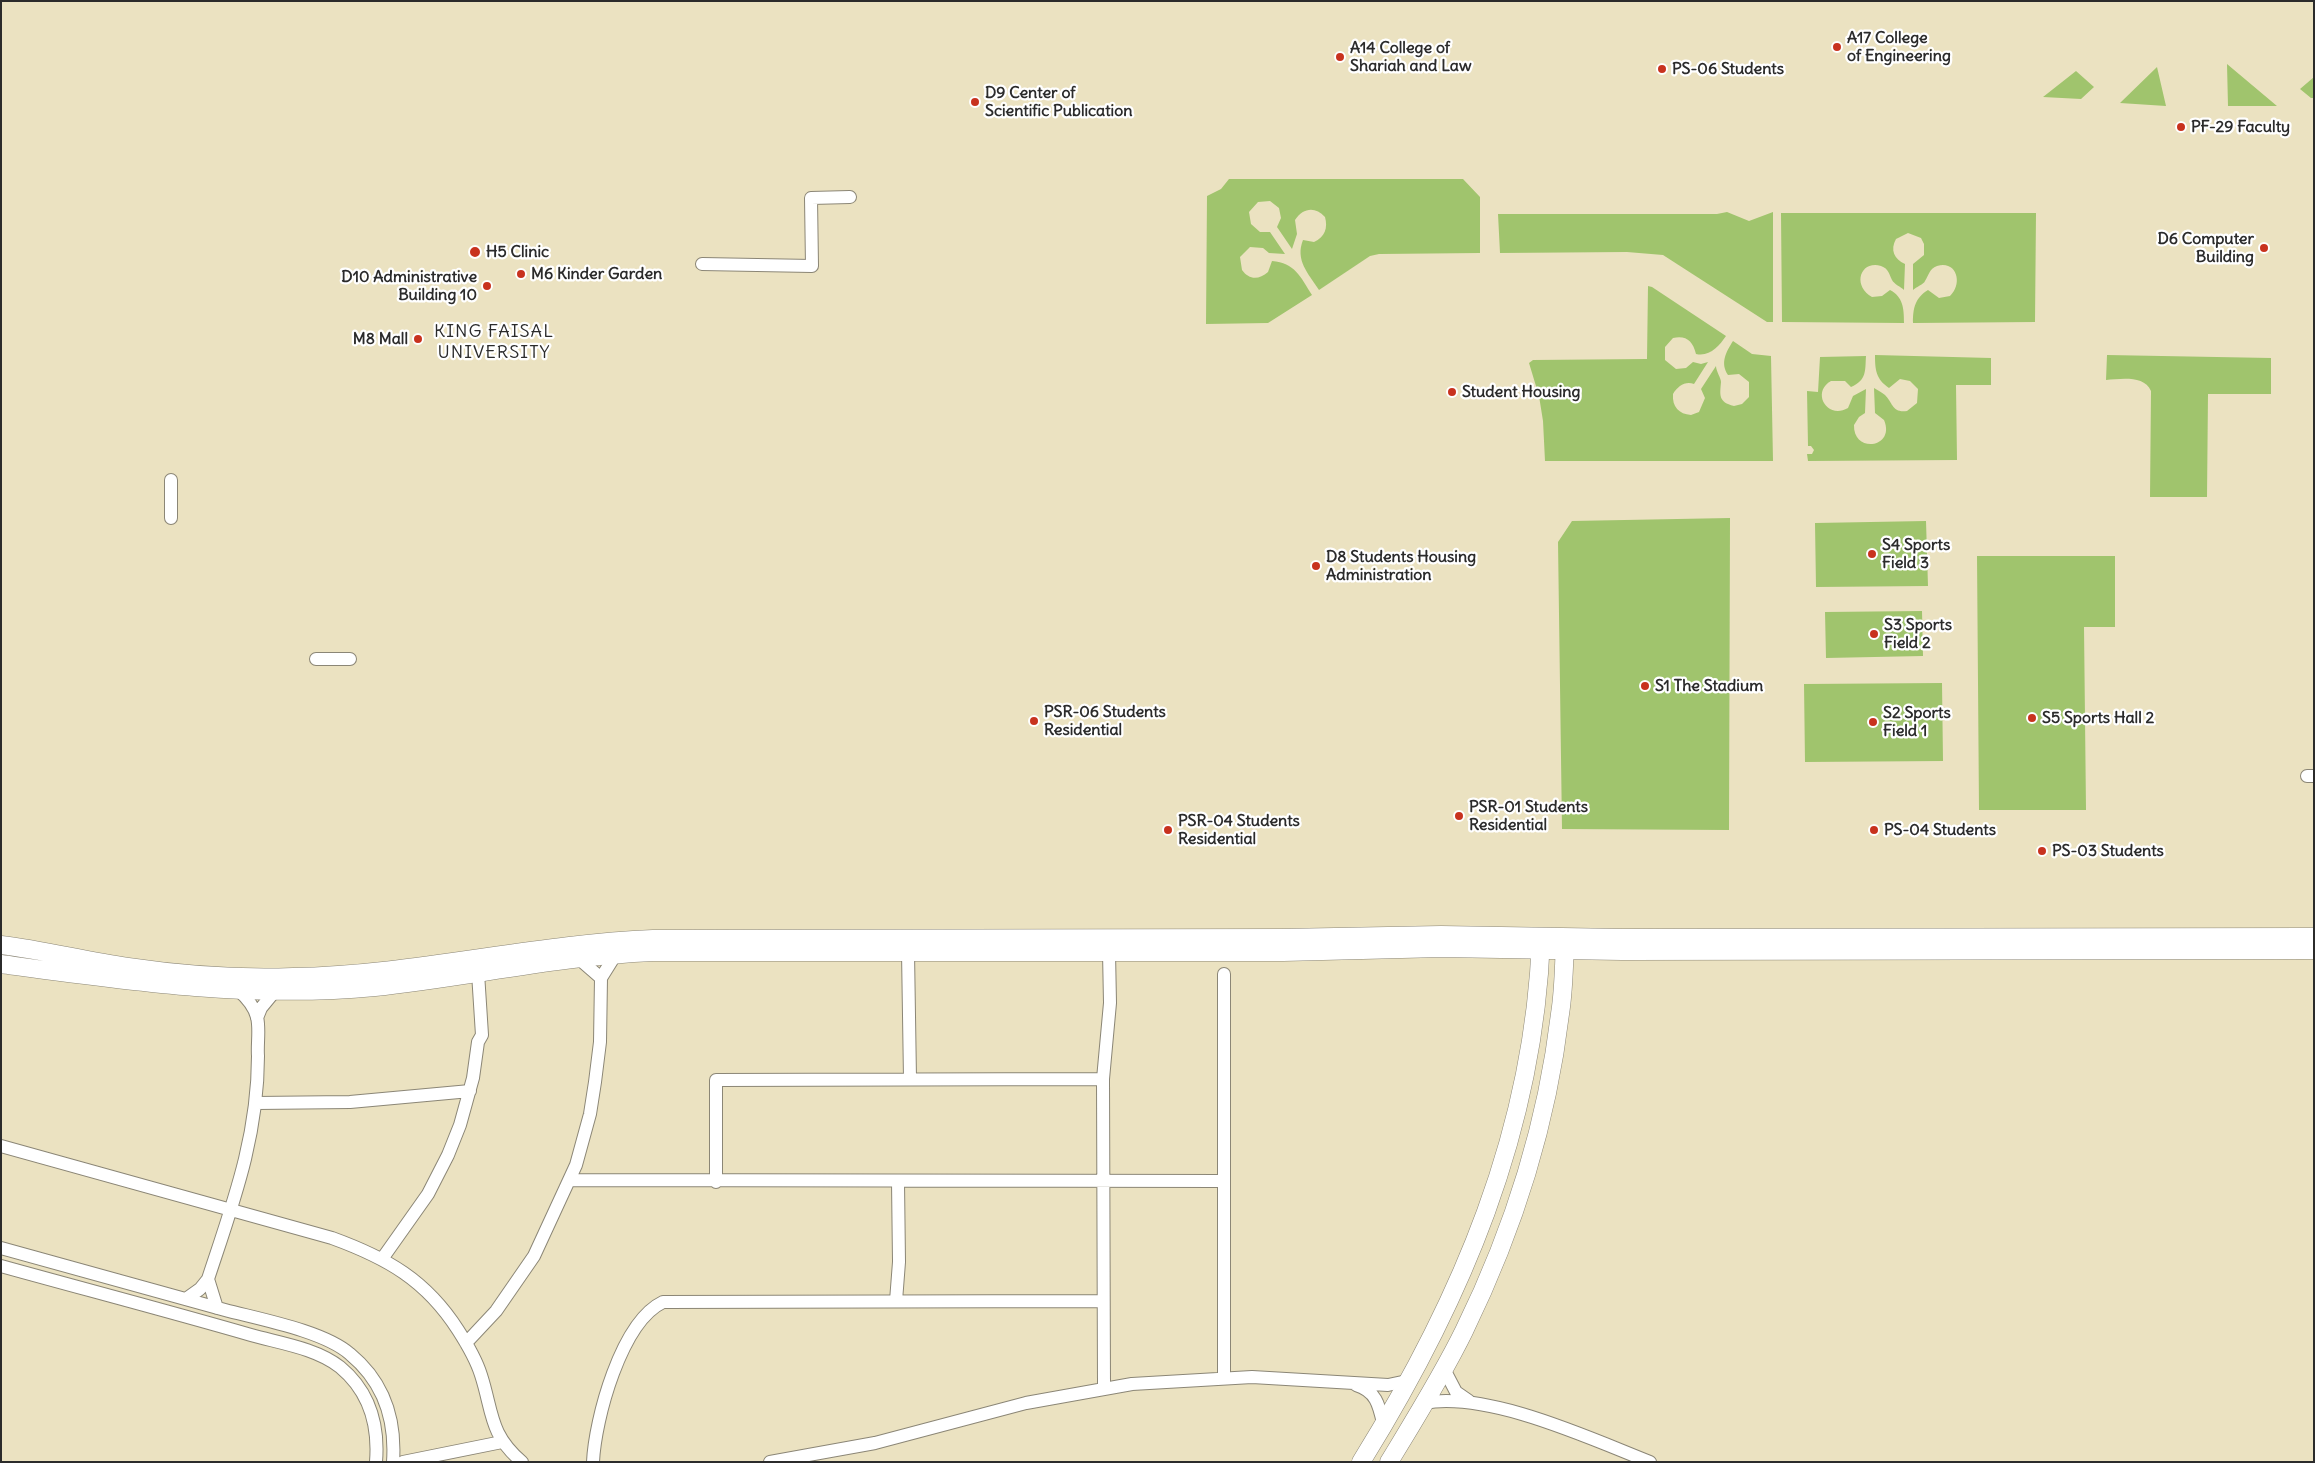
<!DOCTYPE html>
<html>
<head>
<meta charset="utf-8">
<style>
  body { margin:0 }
  #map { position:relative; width:2315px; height:1463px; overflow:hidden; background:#ebe2c1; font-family:Delius,sans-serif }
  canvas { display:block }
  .frame { position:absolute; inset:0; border:2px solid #2b2b2b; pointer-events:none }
</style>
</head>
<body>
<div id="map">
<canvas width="2315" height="1463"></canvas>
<div class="frame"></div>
</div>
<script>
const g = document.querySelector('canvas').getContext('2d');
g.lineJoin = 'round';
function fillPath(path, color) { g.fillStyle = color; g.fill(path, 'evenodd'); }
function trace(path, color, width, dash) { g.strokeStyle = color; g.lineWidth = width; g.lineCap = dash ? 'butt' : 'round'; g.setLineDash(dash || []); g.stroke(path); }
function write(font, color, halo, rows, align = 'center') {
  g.font = font + ' Delius,sans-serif'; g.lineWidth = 4.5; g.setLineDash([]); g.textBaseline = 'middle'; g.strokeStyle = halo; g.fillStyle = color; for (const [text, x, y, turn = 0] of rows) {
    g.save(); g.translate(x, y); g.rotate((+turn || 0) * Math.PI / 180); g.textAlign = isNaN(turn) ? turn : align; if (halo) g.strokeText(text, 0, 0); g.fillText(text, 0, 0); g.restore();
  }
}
fillPath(new Path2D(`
  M2227,64L2277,106H2228Z
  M2157,67L2166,106L2120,103Z
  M2076,71L2094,87L2081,99L2043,97Z
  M2314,77V98H2311L2300,89Z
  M1229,179H1463L1480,197V253L1379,254L1370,256L1319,290C1308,273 1295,260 1303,240L1314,242C1325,237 1328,228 1325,217C1315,206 1303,208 1295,220L1297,234L1292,249L1277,227L1281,218L1279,208L1270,201L1258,202L1249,212L1251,224L1260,232H1270L1285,254L1269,253L1263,248L1250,247L1240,257L1242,270C1249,280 1259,280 1268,272L1272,261C1295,263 1300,276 1312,295L1268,323L1206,324L1207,196L1221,189Z
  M1727,212L1749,221L1773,212V322H1767L1663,255L1627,252L1500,253L1498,214H1717Z
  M1781,213H2036L2035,322L1913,323C1913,308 1915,298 1928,290L1939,298L1950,296C1963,284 1957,260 1937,266C1929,269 1929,275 1925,281C1924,284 1916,287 1913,290V264L1924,255V244L1921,238L1908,233L1896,239C1890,250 1894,259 1905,264L1904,290C1901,287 1894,284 1892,280C1889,274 1889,269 1881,266C1860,260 1852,286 1872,297L1882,296L1890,290C1903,297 1904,308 1904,323L1782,322Z
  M1648,286L1652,287L1726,336C1719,346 1710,357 1696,354C1693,341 1686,335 1673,338L1665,347V360L1676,369L1686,368L1693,362L1701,364L1708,362L1694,384C1685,381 1678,386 1673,394C1672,407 1679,414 1691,415L1699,412L1705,398L1701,389L1716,366C1716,371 1721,378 1721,382C1720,395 1718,402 1734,406L1742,404L1749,397V382L1739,374L1728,375C1720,363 1726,352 1733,341L1752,354L1771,356L1773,461H1545L1543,421L1539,396L1529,363L1533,360L1647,359Z
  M1875,355L1991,358V385H1956L1957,460L1808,461L1807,454H1812L1814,450L1811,446H1808L1807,391L1818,392L1820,357L1866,356C1865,371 1867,380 1851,387L1845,381H1831C1811,392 1827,420 1848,408L1853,396L1866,389L1865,413L1859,417L1854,425C1853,454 1896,448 1884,420L1875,413L1874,388C1878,390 1882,393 1885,395C1893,403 1892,413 1907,411L1917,403L1918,389L1910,381L1900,379L1889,388C1876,379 1875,370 1875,355Z
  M2107,355L2271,358V394H2208L2207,497H2150L2151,391C2144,375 2121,379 2106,380Z
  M1730,518L1729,830L1562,829L1558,542L1572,521Z
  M1926,521L1928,586L1816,587L1815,523Z
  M1977,556H2115V627H2084L2086,810H1979Z
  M1922,611L1923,656L1826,658L1825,612Z
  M1942,683L1943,761L1805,762L1804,684Z`), '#a0c46d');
const street = new Path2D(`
  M702,264L812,266L811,198L850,197
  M171,518V480
  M316,659H350
  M2307,776H2314
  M908,952L910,1079
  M578,958L601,978
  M257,1018L261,1008L275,991
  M256,1103L350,1102L470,1091
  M1,1146L332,1238C387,1258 426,1280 458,1330C467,1344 476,1359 481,1375C493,1412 489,1434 522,1462
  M570,1180L1224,1181
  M716,1182V1080L1103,1079
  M1,1248C76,1269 151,1289 225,1310C259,1319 324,1331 350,1354C384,1382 396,1419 393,1462
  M382,1259L428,1194L448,1155L460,1125L473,1078L478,1042L482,1035L478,973
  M1,1266C84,1289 168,1311 251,1335C279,1343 316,1348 340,1367C369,1391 379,1425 376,1462
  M208,1279L217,1308
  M186,1299L200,1289L208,1279C233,1203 258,1137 258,1056C257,1044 260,1029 257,1017C254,1006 246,997 238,990
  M896,1301L899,1262L898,1182
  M466,1343L496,1311L534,1256L576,1165L590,1114L595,1082L600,1042L601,978L616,954
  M1444,1369L1456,1392L1469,1401
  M1224,1378V974
  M1356,1385C1376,1391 1379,1405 1383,1423
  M1104,1388L1103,1079L1110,1003L1109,952
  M1424,1403C1488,1391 1589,1438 1650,1462
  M403,1462L502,1442
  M593,1462C595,1419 621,1322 663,1302L1103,1301
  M770,1462L875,1443L1026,1403L1132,1384L1252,1377L1388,1385L1407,1381`);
const secondary = new Path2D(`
  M1,945C44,950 85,961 128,967C182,975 238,979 293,977C414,975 532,944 653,939L1282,938L1441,935L1622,938L2314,937
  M1,964C126,981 249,999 375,987C468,977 560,956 653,952H1283L1441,948L1622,951L2314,950
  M1361,1462C1461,1301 1534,1131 1541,939
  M1389,1462C1415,1419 1442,1376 1464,1331C1513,1231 1547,1124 1560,1014C1564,989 1564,964 1565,939`);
trace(street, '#8b8676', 14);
trace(secondary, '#8b8676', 19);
trace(street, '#fff', 12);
trace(secondary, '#fff', 18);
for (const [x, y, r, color] of [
  [1837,47,5,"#c8321e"],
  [1340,57,5,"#c8321e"],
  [1662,69,5,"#c8321e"],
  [975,102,5,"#c8321e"],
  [2181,127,5,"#c8321e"],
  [2264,248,5,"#c8321e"],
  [475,252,6,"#c8321e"],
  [521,274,5,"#c8321e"],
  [487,286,5,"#c8321e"],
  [418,339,5,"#c8321e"],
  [1452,392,5,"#c8321e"],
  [1872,554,5,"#c8321e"],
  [1316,566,5,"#c8321e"],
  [1874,634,5,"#c8321e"],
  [1645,686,5,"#c8321e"],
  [2032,718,5,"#c8321e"],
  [1034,721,5,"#c8321e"],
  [1873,722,5,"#c8321e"],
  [1459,816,5,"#c8321e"],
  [1168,830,5,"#c8321e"],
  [1874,830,5,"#c8321e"],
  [2042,851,5,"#c8321e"]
]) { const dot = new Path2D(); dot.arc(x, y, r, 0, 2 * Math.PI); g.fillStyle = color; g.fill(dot); trace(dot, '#fff', 2); }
write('bold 16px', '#2b2b2b', '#fff', [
  ["A17 College",1847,38],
  ["of Engineering",1847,56],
  ["A14 College of",1350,48],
  ["Shariah and Law",1350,66],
  ["PS-06 Students",1672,69],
  ["D9 Center of",985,93],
  ["Scientific Publication",985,111],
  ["PF-29 Faculty",2191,127],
  ["D6 Computer",2254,239,"right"],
  ["Building",2254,257,"right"],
  ["H5 Clinic",486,252],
  ["M6 Kinder Garden",531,274],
  ["D10 Administrative",477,277,"right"],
  ["Building 10",477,295,"right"],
  ["M8 Mall",408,339,"right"],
  ["Student Housing",1462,392],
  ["S4 Sports",1882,545],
  ["Field 3",1882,563],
  ["D8 Students Housing",1326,557],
  ["Administration",1326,575],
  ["S3 Sports",1884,625],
  ["Field 2",1884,643],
  ["S1 The Stadium",1655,686],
  ["PSR-06 Students",1044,712],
  ["Residential",1044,730],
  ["S2 Sports",1883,713],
  ["Field 1",1883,731],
  ["S5 Sports Hall 2",2042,718],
  ["PSR-01 Students",1469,807],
  ["Residential",1469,825],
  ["PSR-04 Students",1178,821],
  ["Residential",1178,839],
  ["PS-04 Students",1884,830],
  ["PS-03 Students",2052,851]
], 'left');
g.letterSpacing = '1px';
write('18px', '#2b2b2b', '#fff', [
  ["KING FAISAL",494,332],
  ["UNIVERSITY",494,353]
]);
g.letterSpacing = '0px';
</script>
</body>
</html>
